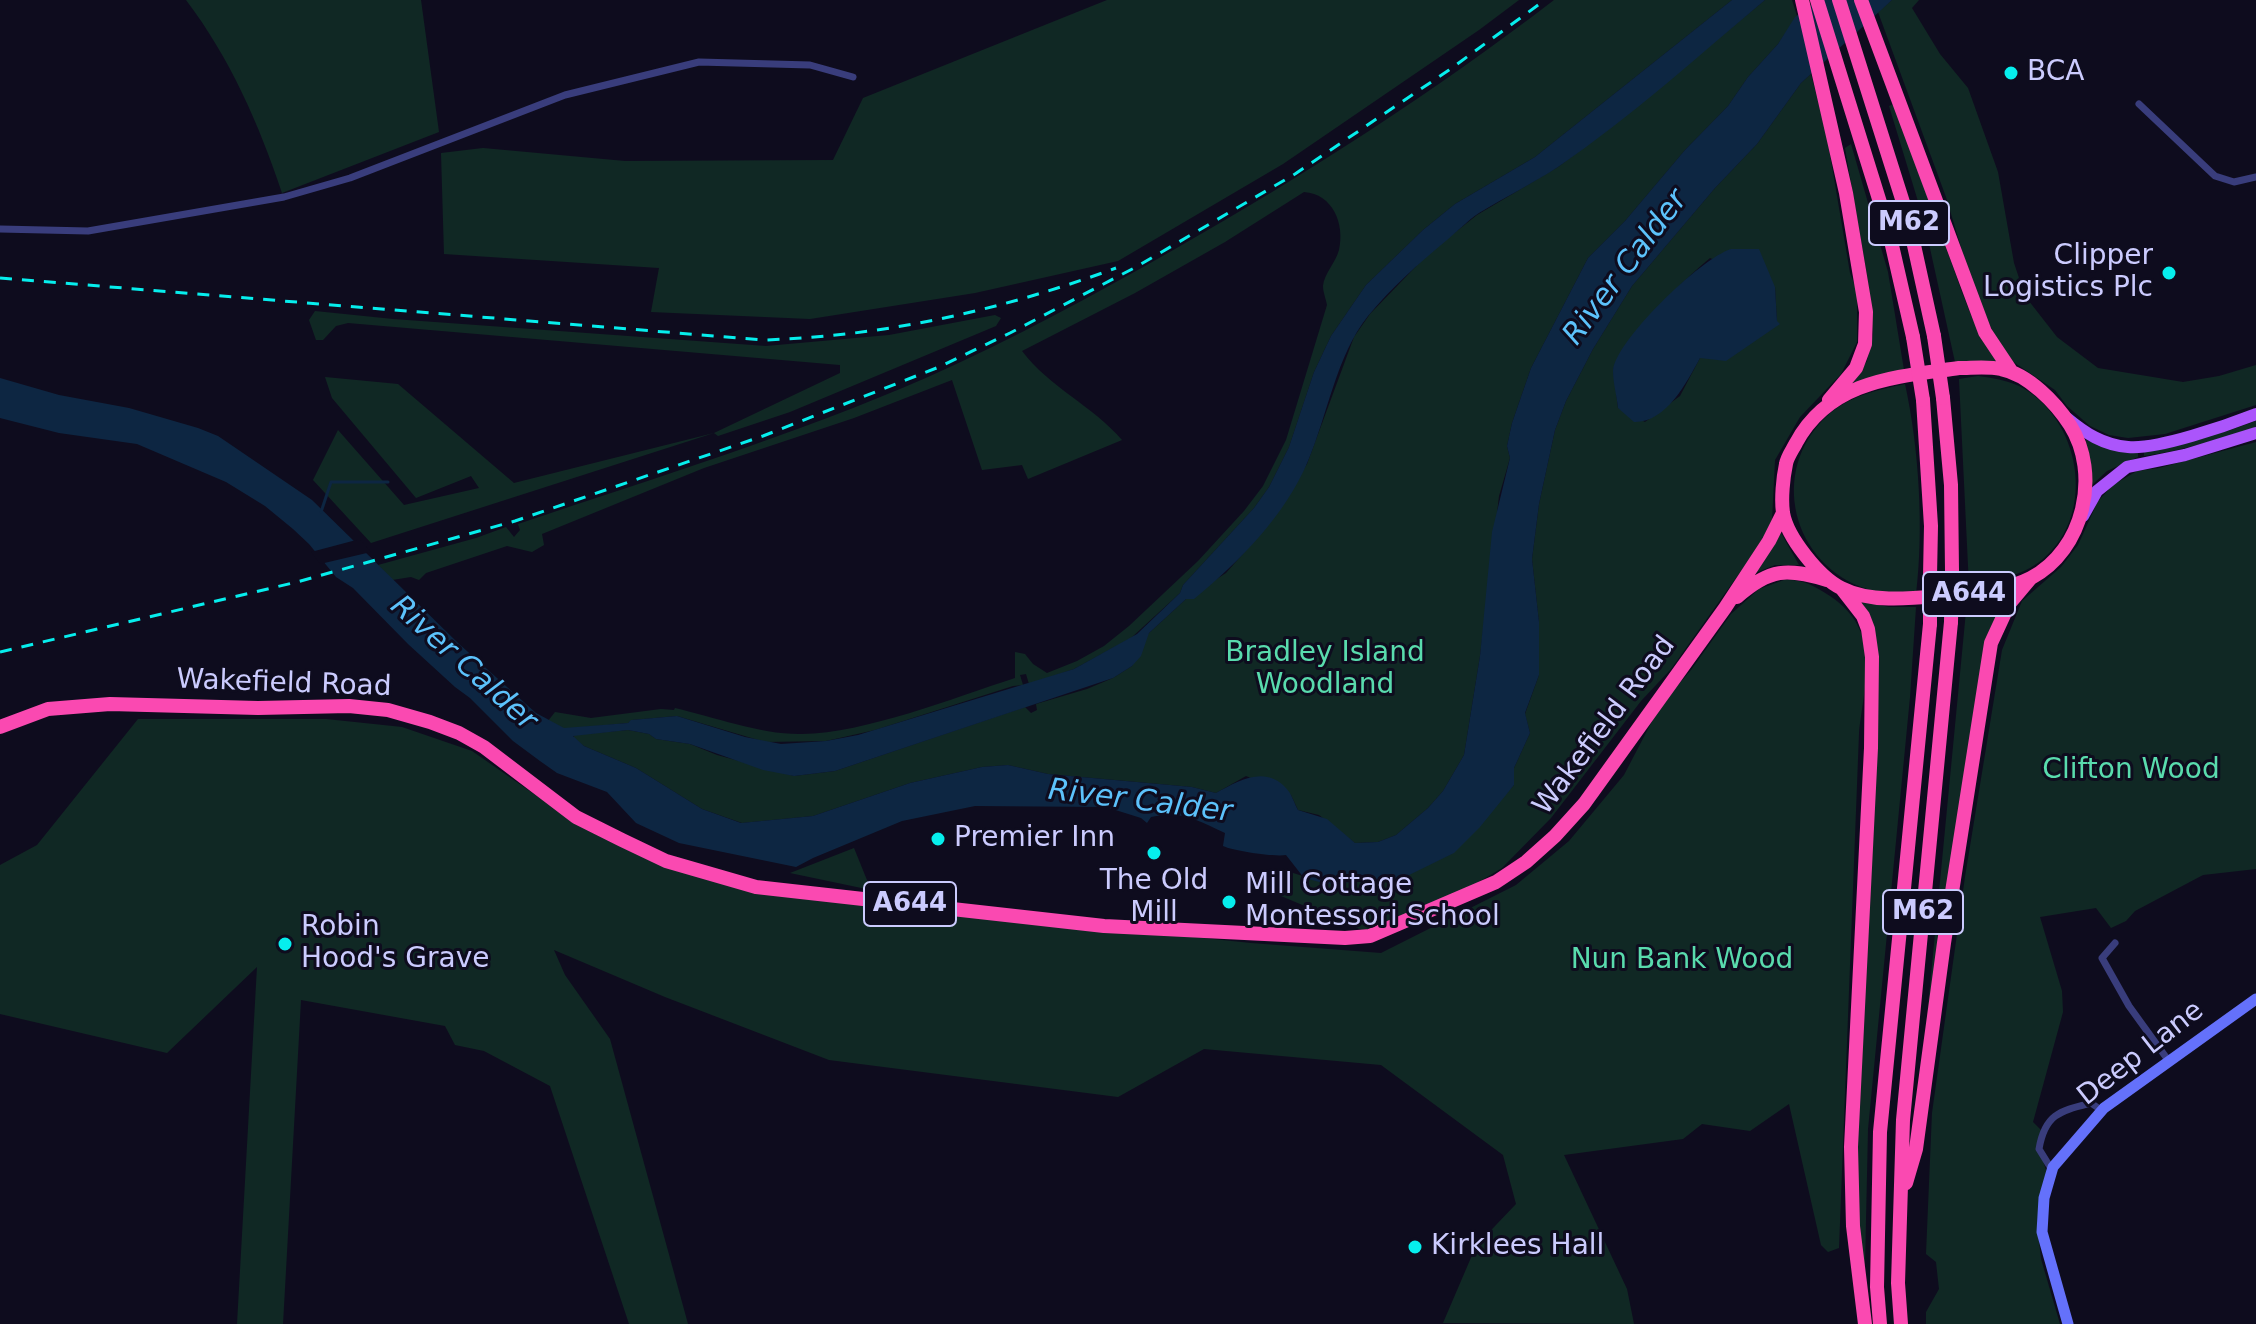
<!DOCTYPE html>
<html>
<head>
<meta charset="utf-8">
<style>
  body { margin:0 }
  canvas { display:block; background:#0e0c1e }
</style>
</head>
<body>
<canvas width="2256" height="1324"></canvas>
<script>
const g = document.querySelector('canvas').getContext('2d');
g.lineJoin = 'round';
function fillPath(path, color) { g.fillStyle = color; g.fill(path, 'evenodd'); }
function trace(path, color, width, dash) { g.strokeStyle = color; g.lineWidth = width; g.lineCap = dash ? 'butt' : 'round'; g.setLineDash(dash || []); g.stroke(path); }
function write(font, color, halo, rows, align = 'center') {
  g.font = font + ' "DejaVu Sans",sans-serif'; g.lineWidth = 6; g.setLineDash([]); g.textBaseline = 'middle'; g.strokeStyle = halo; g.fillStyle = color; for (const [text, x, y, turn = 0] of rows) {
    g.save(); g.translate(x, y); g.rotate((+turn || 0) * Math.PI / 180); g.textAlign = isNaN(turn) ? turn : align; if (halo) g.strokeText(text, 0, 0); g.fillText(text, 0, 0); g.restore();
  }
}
fillPath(new Path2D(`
  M186,0H421L439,132L282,193C259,124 230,58 186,0Z
  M1107,0H1519L1479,30L1283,164L1118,261L975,293L810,319L651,312L659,268L444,254L441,153L483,148L625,161L833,160L863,98Z
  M1554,0H1732L1535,157L1455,204L1423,230L1366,285L1331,336L1314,372L1289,447L1269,487L1254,508L1183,585L1180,593L1131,638L1074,669L1029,684L1026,674L1020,675L1023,685L1013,686L875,730L826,741L765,742L677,716L632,720L628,723L564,729L548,721L555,712L591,718L661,709L674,710L675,708C714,717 762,735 802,734C866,733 953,698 1015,678V652L1025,654L1033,664L1047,673L1077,661L1104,646L1129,626L1198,561L1244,511L1263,486L1286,440L1327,305C1326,299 1323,292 1323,286C1324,274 1336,262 1339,250C1345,224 1333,194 1304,192L1225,242L1135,293L1022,351C1049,387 1093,406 1122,440L1028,479L1022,465L982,470L952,380L854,418L704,468L542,534L544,545L532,552L507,546L426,573L419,580L411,577L392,580L378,565L476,538L506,527L514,537L520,530L518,524C655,478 795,435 928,377C1013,339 1094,295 1175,249C1307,174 1434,92 1554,0Z
  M1765,0H1792L1797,16L1778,44L1748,77L1728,106L1685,150L1625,221L1588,258L1531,368L1512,423L1507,446L1510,458L1499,496L1480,656L1464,755L1443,791L1428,808L1396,835L1378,842L1355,843L1319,815L1298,810L1291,795L1246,776L1216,793L1192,787L1048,774L1008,765L982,767L910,783L813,816L742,823L702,809L636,768L584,746L574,738V735L628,730L649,734L656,739L690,744L717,755L794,776L835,771L1025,707L1031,713L1037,710L1036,704L1087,689L1113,678L1132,666L1148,634L1186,599L1226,573L1263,531L1307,464L1354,337L1370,314L1428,254L1477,215L1558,167L1615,124Z
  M1892,0H1919L1912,8L1940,54L1968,88L1998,172L2014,263L2025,296L2057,337L2098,368L2183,382L2219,376L2256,365V405L2165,434L2128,438L2109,435L2090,426L2067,406L2055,390L2009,359L1996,340L1969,274L1946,197L1878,12Z
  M1811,74L1827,137L1850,273L1857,291V342L1841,374L1800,417L1775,460L1772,520L1763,540L1671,669L1641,701L1551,818L1502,868L1467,889L1376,928L1362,930L1281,896C1276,884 1274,879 1284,870L1327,884L1403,878L1500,800L1514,785V768L1530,733L1525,714L1539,675V622L1532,559L1539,504L1555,430L1566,401L1593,349L1632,286L1715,188L1757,144L1801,83ZM1710,258L1775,287L1777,322L1700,358L1680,396L1645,422L1618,408L1613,369C1644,324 1668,293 1710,258Z
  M1894,104L1963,295L1973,320L1999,363L1955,362L1924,221L1889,106Z
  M1851,144L1888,272L1904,370L1853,383L1867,361L1873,334L1868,281L1845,148Z
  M315,311L393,319L766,346L889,335L995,315L1001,318L996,326L790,412L718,436L714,433L371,543L313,480L338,430L404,505L479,488L471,476L416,498L332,398L325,377L398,384L514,483L714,433L840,373V365L348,323L336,326L323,340H316L309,320Z
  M1978,376C1992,378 2006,380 2019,386C2080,417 2098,513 2043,559C2021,577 1996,580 1969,586L1959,379Z
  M1905,384C1919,448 1924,529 1916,594C1900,593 1881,594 1867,589C1792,565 1768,471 1827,416C1848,396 1878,390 1905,384Z
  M2256,421V427C2219,439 2182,451 2144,456V451L2228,431Z
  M2086,440L2117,451L2138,452V457L2107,471L2092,485Z
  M2256,442V869L2203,875L2135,911L2126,921L2111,928L2096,908L2040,917L2062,991L2063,1012L2033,1122L2042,1131L2039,1149L2047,1173L2041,1191L2037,1223L2041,1259L2060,1324H1926V1312L1939,1289L1936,1262L1926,1254L1932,1113L1965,877L2002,650L2022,601L2061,567L2078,545L2098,501L2113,485L2137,471L2159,468Z
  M1781,533L1799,565H1775L1755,573Z
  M1784,580C1803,579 1815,586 1830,596C1882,631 1865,680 1859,733L1839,1248L1828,1252L1821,1245L1789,1104L1750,1131L1702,1124L1683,1139L1564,1155L1627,1289L1634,1324L1443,1323L1476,1246L1516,1204L1503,1155L1381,1065L1204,1049L1118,1097L829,1060L665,997L554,950L565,975L610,1039L688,1324H629L550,1086L484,1051L455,1045L445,1026L301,1000L283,1324H237L257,967L167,1053L0,1014V865L37,845L138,719H326L402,727L472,751L580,826L768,893L1251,943L1381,953L1516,885L1569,841L1624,775L1660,706L1691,670L1731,614L1759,589Z
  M2010,594L2004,602L1924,1048L1967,601Z
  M1860,601L1889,607H1916L1910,697L1868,1129L1865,1265L1863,1266L1857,1223V1147L1876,748Z
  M854,848L871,890L790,873Z`), '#102824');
fillPath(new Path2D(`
  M1732,0H1765C1697,57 1631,117 1558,167C1532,184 1505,197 1479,213C1467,221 1458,231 1447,240C1419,263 1391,288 1368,316C1336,356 1328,414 1308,461C1285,516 1239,562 1194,599H1186L1149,633L1141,656L1132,666L1113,678L835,771L794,776L763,770L690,744L656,739L649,734L628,730L573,736L584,746L636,768L702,809L741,823L813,816L910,783L982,767L1008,765L1048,774L1192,787L1216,793C1238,781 1265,765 1286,788C1292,794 1294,803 1298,810L1327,819L1355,843L1378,842L1396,835L1428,808L1443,791L1464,755L1480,656L1492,532L1510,458L1507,446L1512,423L1531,368L1588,258L1625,221L1685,150L1728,106L1748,77L1778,44L1795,17L1818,0H1892L1801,83L1757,144L1715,188L1632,286L1593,349L1566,401L1555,430L1539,504L1532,559L1539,622V675L1525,713L1530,733L1514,768V785L1480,827L1454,853L1403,878L1327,884L1304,878L1286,855C1273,857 1234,851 1223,846L1225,833C1196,820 1185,811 1151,817L1147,823L1141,818L1106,807L975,806L902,821L813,858L796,867L679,843L636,823L607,792L557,773L540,761L513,741L470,698L455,687L408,644L353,588L336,577L309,544L293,529L265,506L226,482L137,444L59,433L0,418V378L59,395L129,408L198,428L218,436L312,500L458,643L536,713L564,728L628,723L631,720L677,716L745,737L781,744L826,741L858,735L1074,669L1137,634L1180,593L1183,585L1254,508L1269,487L1289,447L1314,372L1331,336L1366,285L1423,230L1455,204L1535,157Z
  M1731,249H1759L1775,287L1777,321L1780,324L1726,361L1700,358C1687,382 1666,423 1634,422L1618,408C1617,397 1613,383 1613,371C1615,341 1701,258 1731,249Z`), '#0d2642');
fillPath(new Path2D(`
  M360,539L371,552L320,564L311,552Z`), '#0e0c1e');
trace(new Path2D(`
  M321,512L331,482H388`), '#0d2642', 3);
trace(new Path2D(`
  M2139,104L2215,176L2234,182L2256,177
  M0,229L88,231L284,197L350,178L565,95L699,62L810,65L853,77
  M2115,943L2102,958L2129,1006L2168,1060
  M2052,1170L2039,1149C2045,1114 2060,1111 2091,1103L2101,1110`), '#393d7c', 7);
trace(new Path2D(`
  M2068,1324L2042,1232L2044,1198L2053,1167L2104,1108L2256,999`), '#6471fb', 11);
trace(new Path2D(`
  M2067,418C2085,433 2103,445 2128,447C2157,450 2228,425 2256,414
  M2083,516L2097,491L2127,467L2185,455L2256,433`), '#ab55fb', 12);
trace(new Path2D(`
  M1802,0L1846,193L1866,312L1865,344L1856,368L1829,400
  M1817,0L1888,228L1913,337
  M1839,0L1908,218L1934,336
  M1861,0L1985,332L2011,371
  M1959,368C1972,368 1988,366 2001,369C2028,374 2056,403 2070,425C2101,474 2084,550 2031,578C2006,591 1976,593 1948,595C1915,598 1872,604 1841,588C1819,577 1787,537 1783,513C1781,499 1783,478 1786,464C1787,457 1793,449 1796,443C1830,380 1896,377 1959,368Z
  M1943,398L1951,485L1952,571
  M1923,400L1931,526L1930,576
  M1842,589L1863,616L1868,629L1872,657L1871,748L1851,1147L1853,1226L1865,1324
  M1737,597C1770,568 1787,568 1827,580
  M0,727L48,709L110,704L258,708L349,706L388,710L430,722L459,733L484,747L576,817L622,840L666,861L756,887L1104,926L1345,938L1370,936L1496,882L1526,862L1555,836L1584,804L1725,608L1769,541L1783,513
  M1906,1183L1916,1149L1944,943L1991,643L2009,604L2030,579
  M1880,1324L1877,1287L1880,1132L1930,624
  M1901,1324L1898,1283L1903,1120L1951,622`), '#fa49b1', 14);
trace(new Path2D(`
  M0,278L764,340C886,336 1002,310 1116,268
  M0,652L297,582L515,521L763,436L939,367L1010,333L1136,267L1295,174L1449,70L1545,0`), '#06eeed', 3, [12, 10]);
trace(new Path2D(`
  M1934,336L1943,398
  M1913,337L1923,400
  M1951,622L1952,571
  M1930,624V576`), '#fa49b1', 14);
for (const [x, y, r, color] of [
  [2011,73,8,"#06eeed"],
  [2169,273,8,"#06eeed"],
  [938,839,8,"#06eeed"],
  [1154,853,8,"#06eeed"],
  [1229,902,8,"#06eeed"],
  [285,944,8,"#06eeed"],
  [1415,1247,8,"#06eeed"]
]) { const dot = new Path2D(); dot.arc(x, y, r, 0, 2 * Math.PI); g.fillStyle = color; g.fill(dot); trace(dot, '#0e0c1e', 3); }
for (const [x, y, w] of [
  [1909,223,80],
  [1969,594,92],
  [910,904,92],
  [1923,912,80]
]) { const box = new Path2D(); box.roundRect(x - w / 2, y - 22, w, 44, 6); g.fillStyle = '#0e0c1e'; g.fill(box); trace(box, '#cbcbfe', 2); }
write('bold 26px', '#cbcbfe', null, [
  ["M62",1909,223],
  ["A644",1969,594],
  ["A644",910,904],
  ["M62",1923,912]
]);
write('28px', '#cbcbfe', '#0e0c1e', [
  ["BCA",2027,73],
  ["Clipper",2153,257,"right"],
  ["Logistics Plc",2153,289,"right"],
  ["Premier Inn",954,839],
  ["The Old",1154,882,"center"],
  ["Mill",1154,914,"center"],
  ["Mill Cottage",1245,886],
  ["Montessori School",1245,918],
  ["Robin",301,928],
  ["Hood's Grave",301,960],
  ["Kirklees Hall",1431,1247]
], 'left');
write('28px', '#59dbad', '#0e0c1e', [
  ["Bradley Island",1325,654],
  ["Woodland",1325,686],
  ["Clifton Wood",2131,771],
  ["Nun Bank Wood",1682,961]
]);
write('28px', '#cbcbfe', '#0e0c1e', [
  ["Wakefield Road",284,684,2],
  ["Wakefield Road",1605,726,-53],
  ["Deep Lane",2141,1054,-38]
]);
write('italic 30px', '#5cc2fb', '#0e0c1e', [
  ["River Calder",1626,268,-53],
  ["River Calder",463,664,42],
  ["River Calder",1140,802,7]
]);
</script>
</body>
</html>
